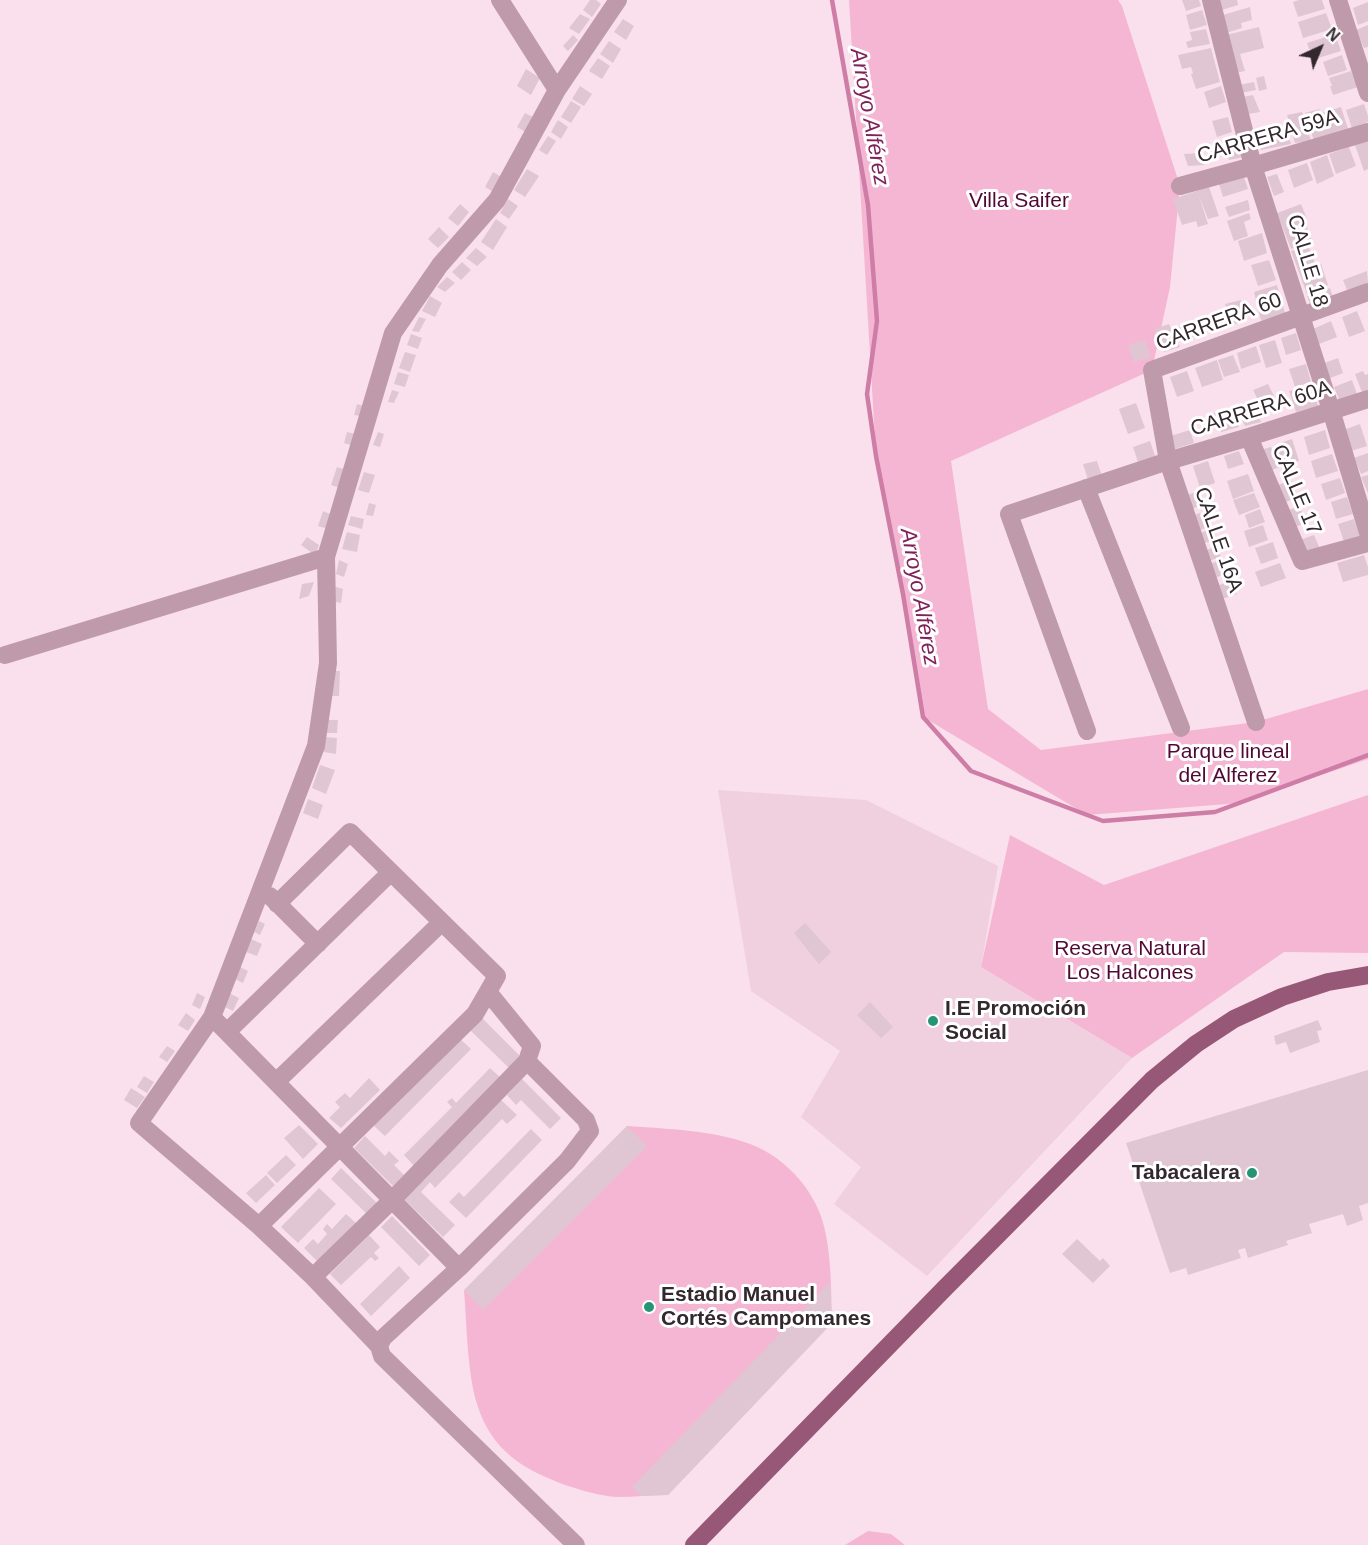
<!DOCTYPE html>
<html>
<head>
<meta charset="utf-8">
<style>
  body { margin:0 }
  #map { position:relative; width:1368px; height:1545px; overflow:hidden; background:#fae0ec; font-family:Arial,sans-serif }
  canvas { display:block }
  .north { position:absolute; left:1290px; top:18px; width:60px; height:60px; -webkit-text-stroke:4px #fff; paint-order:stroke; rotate:44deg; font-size:16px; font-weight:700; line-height:24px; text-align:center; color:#32282d }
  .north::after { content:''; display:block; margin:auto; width:21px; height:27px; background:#32282d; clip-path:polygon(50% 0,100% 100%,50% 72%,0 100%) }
</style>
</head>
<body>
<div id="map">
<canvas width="1368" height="1545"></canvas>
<div class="north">N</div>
</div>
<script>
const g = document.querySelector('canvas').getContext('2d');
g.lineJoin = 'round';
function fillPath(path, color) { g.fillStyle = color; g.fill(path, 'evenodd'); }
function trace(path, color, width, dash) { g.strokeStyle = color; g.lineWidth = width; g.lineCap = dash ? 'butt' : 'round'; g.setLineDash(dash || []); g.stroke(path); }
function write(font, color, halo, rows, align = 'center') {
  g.font = font + ' Arial,sans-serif'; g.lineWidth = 6; g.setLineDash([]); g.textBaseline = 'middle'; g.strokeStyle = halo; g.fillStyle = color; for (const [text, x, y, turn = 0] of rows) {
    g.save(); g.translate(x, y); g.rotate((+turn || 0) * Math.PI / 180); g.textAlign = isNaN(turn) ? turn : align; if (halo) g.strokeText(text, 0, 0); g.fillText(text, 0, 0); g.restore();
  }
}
fillPath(new Path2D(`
  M718,790L866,800L998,866L981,967L1132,1058L927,1276L834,1204L861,1167L801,1117L840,1051L751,991Z`), '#f0cfdf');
fillPath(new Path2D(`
  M849,0H1118L1122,6L1180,186L1170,287L1152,370L951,461L988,709L1041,750L1256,722L1368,689V759L1240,803L1087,815L923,717L876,456Z
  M1368,795V953L1284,952L1132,1058L981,967L1010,835L1104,885Z
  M627,1126C667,1129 713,1130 750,1144C780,1155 806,1181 818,1209C832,1239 831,1290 832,1323L668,1495C651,1495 634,1497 617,1497C601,1496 584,1491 568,1486C524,1470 492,1452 477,1404C467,1371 467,1325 464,1291Z
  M868,1531L891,1534L905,1545H845Z`), '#f5b6d4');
trace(new Path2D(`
  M832,0L868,205L877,321L867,394L876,456L903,594L923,717L971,771L1103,821L1215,812L1368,755`), '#ce7ea6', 4.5);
fillPath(new Path2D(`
  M590,0H596L601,4L592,17L583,10Z
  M1182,0H1199L1201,6L1186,11Z
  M1220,0H1237L1238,5L1222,10Z
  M1299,0H1322L1325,9L1298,17L1293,2Z
  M1368,2V21L1358,25L1353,8Z
  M1250,7L1252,20L1241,23L1242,28L1226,33L1223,15Z
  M1202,10L1207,25L1190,30L1186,15Z
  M1326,13L1332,29L1303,38L1298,22Z
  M580,14L590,19L579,34L569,28Z
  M623,19L634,26L626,40L614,32Z
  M1368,25V47L1364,48L1356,30Z
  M1259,27L1264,48L1240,54L1245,71L1235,73L1226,35Z
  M1206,29L1210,44L1188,48L1186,42L1192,40L1190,32Z
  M1335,34L1341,51L1315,59L1311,49H1309L1307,43Z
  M573,35L578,40L568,51L563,46Z
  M609,41L621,49L613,63L600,54Z
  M1211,48L1220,82L1196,89L1191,74L1193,73L1191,67L1182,69L1178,55Z
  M1342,55L1347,70L1328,76L1323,62Z
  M598,58L610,66L602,79L589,71Z
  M526,69L540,78L531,95L517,86Z
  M1351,71L1358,87L1333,95L1330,86H1332L1329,78Z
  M1264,76L1267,89L1259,91L1256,78Z
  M1254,82L1256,90L1241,93L1239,85Z
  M580,86L592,94L584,106L572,99Z
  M1221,86L1226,102L1209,108L1204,92Z
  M1253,95L1260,112L1248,114L1242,97Z
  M571,101L581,107L571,123L561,117Z
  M1364,104L1368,116V122L1352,128L1346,110Z
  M1341,107L1348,129L1314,141L1305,113L1319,109L1321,113Z
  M1302,112L1311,141L1295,143L1287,115Z
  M525,113L535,118L527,133L517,127Z
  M1228,117L1232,132L1217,137L1212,121Z
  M558,120L568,127L561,139L551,132Z
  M1269,126L1272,132L1286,129L1291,144L1261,150L1254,129Z
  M548,136L556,141L547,155L539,150Z
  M1238,141L1244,157L1229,160L1223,144Z
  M1368,141V169L1364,171L1355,145Z
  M1349,147L1356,166L1336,174L1329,154Z
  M1200,153L1204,165L1188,166L1184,154Z
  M1327,155L1334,176L1317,184L1310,162Z
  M1307,163L1313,180L1294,188L1288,170Z
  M527,169L539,176L525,197L514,190Z
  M493,172L503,178L495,193L485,187Z
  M1277,174L1284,192L1274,196L1267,177Z
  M1244,177L1248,189L1223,197L1219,184Z
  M1209,187L1219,216L1208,219L1199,196L1208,224L1198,227L1196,221L1182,225L1173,199Z
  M508,199L518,206L509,219L500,213Z
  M1248,200L1250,210L1229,217L1225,207Z
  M460,204L469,212L458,226L448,218Z
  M1301,204L1307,219L1304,220L1312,241L1291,249L1277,213Z
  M1249,213L1251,219L1244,222L1248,236L1234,241L1227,221Z
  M496,219L507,227L493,250L481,242Z
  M439,227L449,237L438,248L428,239Z
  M1262,233L1267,253L1244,261L1238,241Z
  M1308,245L1316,266L1321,264L1328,285L1307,294L1291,251Z
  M476,248L487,257L477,266L466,258Z
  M1269,260L1276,280L1258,286L1251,265Z
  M462,262L471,270L461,280L452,272Z
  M1367,271L1368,283L1347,290L1343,280Z
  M447,277L455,283L445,292L437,287Z
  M1277,285L1285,313L1261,321L1254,292Z
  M1330,288L1334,300L1312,309L1307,296Z
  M430,296L442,303L435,317L422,311Z
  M1241,300L1247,320L1232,325L1225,304Z
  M1357,311L1365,331L1349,337L1342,317Z
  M419,317L426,319L419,332L412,331Z
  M1194,321L1199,335L1183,341L1179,327Z
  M1331,321L1337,337L1319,344L1313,329Z
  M1169,324L1180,347L1164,352L1154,329Z
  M1296,333L1301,350L1286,355L1281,338Z
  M411,334L422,338L418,349L407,345Z
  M1145,340L1151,357L1134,362L1128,345Z
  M1275,340L1282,363L1266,368L1259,345Z
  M1256,346L1261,362L1241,369L1237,353Z
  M405,352L416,355L410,372L399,368Z
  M1233,355L1240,372L1224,377L1218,360Z
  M1338,358L1343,373L1328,379L1322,364Z
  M1217,360L1223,380L1202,387L1195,368Z
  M1306,364L1311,382L1295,387L1289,369Z
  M1187,371L1194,391L1177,397L1170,377Z
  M1363,371L1365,375L1368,374V394L1363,395L1355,374Z
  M398,372L409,375L405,387L394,384Z
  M1352,380L1358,397L1341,404L1334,387Z
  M1268,384L1275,398L1260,404L1253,390Z
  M1311,384L1318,406L1296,412L1289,391Z
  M392,390L399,392L394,403L388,402Z
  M1136,403L1145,428L1128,434L1119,409Z
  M357,404L368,407L365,417L354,415Z
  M1254,405L1261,422L1245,426L1238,409Z
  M1230,409L1239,427L1221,432L1213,413Z
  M1360,424L1367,446L1351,451L1343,430Z
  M1190,430L1194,443L1175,449L1170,436Z
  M1325,430L1330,448L1309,455L1304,437Z
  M347,432L360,435L357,447L344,443Z
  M378,432L384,434L380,447L373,445Z
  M1292,439L1299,461L1282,467L1274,445Z
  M1150,441L1155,456L1138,462L1133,447Z
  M1271,447L1280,467L1269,471L1260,450Z
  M1239,451L1244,464L1228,469L1224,456Z
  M1368,453V471L1361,474L1354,458Z
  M1332,454L1338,471L1316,478L1311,461Z
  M1097,461L1102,476L1088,480L1083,464Z
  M1208,461L1215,483L1200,488L1193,466Z
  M337,467L349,471L343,489L331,485Z
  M364,472L375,475L369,493L358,490Z
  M1248,474L1254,491L1233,499L1227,481Z
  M1368,475V493L1361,477Z
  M1340,478L1345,493L1326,500L1321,484Z
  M1291,480L1298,497L1281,504L1273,487Z
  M1199,491L1204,504L1189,510L1184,496Z
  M1254,493L1260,507L1239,515L1233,500Z
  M1347,497L1353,514L1336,519L1331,502Z
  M369,503L376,505L373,516L366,515Z
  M1299,506L1307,522L1291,529L1284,512Z
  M1260,509L1265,522L1249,528L1245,515Z
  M323,511L335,516L331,530L318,526Z
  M1200,513L1206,528L1197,531L1192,516Z
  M351,516L364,519L362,529L348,525Z
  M1354,519L1360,537L1344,542L1338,524Z
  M1263,525L1268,540L1249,547L1244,531Z
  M1213,528L1216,539L1202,544L1198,534Z
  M347,532L360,535L357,552L342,549Z
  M1314,535L1321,551L1304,557L1297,541Z
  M307,537L319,545L315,555L301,545Z
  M1273,542L1278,558L1261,564L1255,548Z
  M1217,546L1221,557L1208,561L1204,551Z
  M1364,555L1368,567V575L1343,582L1337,563Z
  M1224,559L1229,573L1214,578L1209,564Z
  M339,560L348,564L344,577L336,574Z
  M1280,563L1286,578L1261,587L1255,572Z
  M1232,580L1237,594L1222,599L1217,586Z
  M314,582L309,596L299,599L302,584Z
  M333,586L343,589L341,603L330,601Z
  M327,671H340L339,696H326Z
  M325,720H338L337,733H324Z
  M324,737L337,738L336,754L324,752Z
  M320,765L335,770L326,794L312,788Z
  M308,799L323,805L318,819L303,813Z
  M259,921L265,924L260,935L254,932Z
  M805,923L831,952L819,964L794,933Z
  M251,939L262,944L257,956L246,952Z
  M240,967L248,971L243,983L235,979Z
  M197,993L205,997L200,1009L192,1005Z
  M229,993L239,998L233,1011L223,1006Z
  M870,1002L893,1027L881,1038L857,1015Z
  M186,1013L195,1020L188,1031L178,1025Z
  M482,1018L521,1057L509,1068L470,1030Z
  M1318,1020L1322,1030L1317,1031L1320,1042L1290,1053L1286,1042L1276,1045L1274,1036Z
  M459,1038L471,1049L385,1136L373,1125Z
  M167,1046L175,1051L167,1062L159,1057Z
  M490,1068L502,1079L415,1167L404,1155L452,1107L447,1102L452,1098L456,1103Z
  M1368,1070V1203L1359,1206L1363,1220L1347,1226L1343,1214L1309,1224L1312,1233L1286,1241L1288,1245L1248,1258L1245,1248L1238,1250L1241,1258L1188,1275L1186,1268L1170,1273L1126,1143Z
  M144,1076L154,1082L147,1093L137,1087Z
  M369,1078L380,1090L341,1128L329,1118L340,1107L335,1102L345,1093L350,1098Z
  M522,1079L561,1118L550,1129L521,1100L516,1105L507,1095Z
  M131,1088L145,1097L137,1108L124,1100Z
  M500,1099L517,1115L507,1124L502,1119L435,1188L430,1182L421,1192L455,1225L443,1237L404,1199Z
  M299,1125L318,1144L303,1159L284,1138Z
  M627,1126L647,1146L483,1310L464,1290Z
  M531,1129L542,1140L466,1218L449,1202L459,1192L464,1197Z
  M365,1136L385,1156L389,1151L399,1161L394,1165L404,1175L393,1186L354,1148Z
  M286,1155L296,1165L277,1183L267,1173Z
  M341,1168L380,1206L370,1217L331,1179Z
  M266,1175L275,1185L256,1203L246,1193Z
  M319,1188L336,1204L298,1243L281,1227Z
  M346,1214L358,1225L320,1264L304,1248L313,1239L318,1244L327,1234L323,1229L327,1224L332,1229Z
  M392,1216L430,1255L419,1266L381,1227Z
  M369,1235L380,1247L374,1253L379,1258L375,1261L371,1257L341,1285L330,1274Z
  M1077,1239L1100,1261L1103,1258L1110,1266L1093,1283L1062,1254Z
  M399,1266L410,1278L371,1316L360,1304Z
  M830,1282L832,1323L668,1495L641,1496L632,1487Z`), '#e0c6d2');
trace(new Path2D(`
  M500,0L557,90
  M1211,0L1253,166L1331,410L1368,533
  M1338,0L1368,93
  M1180,186L1253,166L1368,132
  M1249,437L1302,561L1368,543
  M1086,488L1181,728
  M5,655L326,557
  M1256,722L1168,461L1152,370L1368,292
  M1087,731L1009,514L1168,461L1249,437L1368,399
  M270,896L318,944
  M212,1017L459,1268
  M227,1032L391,872
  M276,1082L442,922
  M259,1226L475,1014L497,976L350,832L277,904
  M313,1277L392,1200L527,1061
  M379,1346L383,1338L459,1268L567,1161L590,1131L586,1120L527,1061L532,1046L488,992
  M576,1545L382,1356L379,1346L313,1277L259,1226L139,1123L212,1017L316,746L328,663L326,557L393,333L440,265L497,200L557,90L618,0`), '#bf9aab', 18);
trace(new Path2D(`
  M694,1545L945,1288L1152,1080L1196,1044L1234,1019L1282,997L1328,982L1368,975`), '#975878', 18);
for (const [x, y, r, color] of [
  [933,1021,6,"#279475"],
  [1252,1173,6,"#279475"],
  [649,1307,6,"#279475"]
]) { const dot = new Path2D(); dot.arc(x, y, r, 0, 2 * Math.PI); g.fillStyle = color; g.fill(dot); trace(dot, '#fff', 2); }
write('21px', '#32282d', '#fff', [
  ["CARRERA 59A",1268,137,-16],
  ["CALLE 18",1307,261,73],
  ["CARRERA 60",1219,322,-20],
  ["CARRERA 60A",1261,409,-17],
  ["CALLE 17",1296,490,67],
  ["CALLE 16A",1218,540,71]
]);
write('21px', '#510835', '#fff', [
  ["Villa Saifer",1019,201],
  ["Parque lineal",1228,752],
  ["del Alferez",1228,776],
  ["Reserva Natural",1130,949],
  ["Los Halcones",1130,973]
]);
write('bold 21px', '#32282d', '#fff', [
  ["I.E Promoción",945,1009],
  ["Social",945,1033],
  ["Tabacalera",1240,1173,"right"],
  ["Estadio Manuel",661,1295],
  ["Cortés Campomanes",661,1319]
], 'left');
write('italic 22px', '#802159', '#fff', [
  ["Arroyo Alférez",869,117,80],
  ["Arroyo Alférez",919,597,80]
]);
</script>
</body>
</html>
